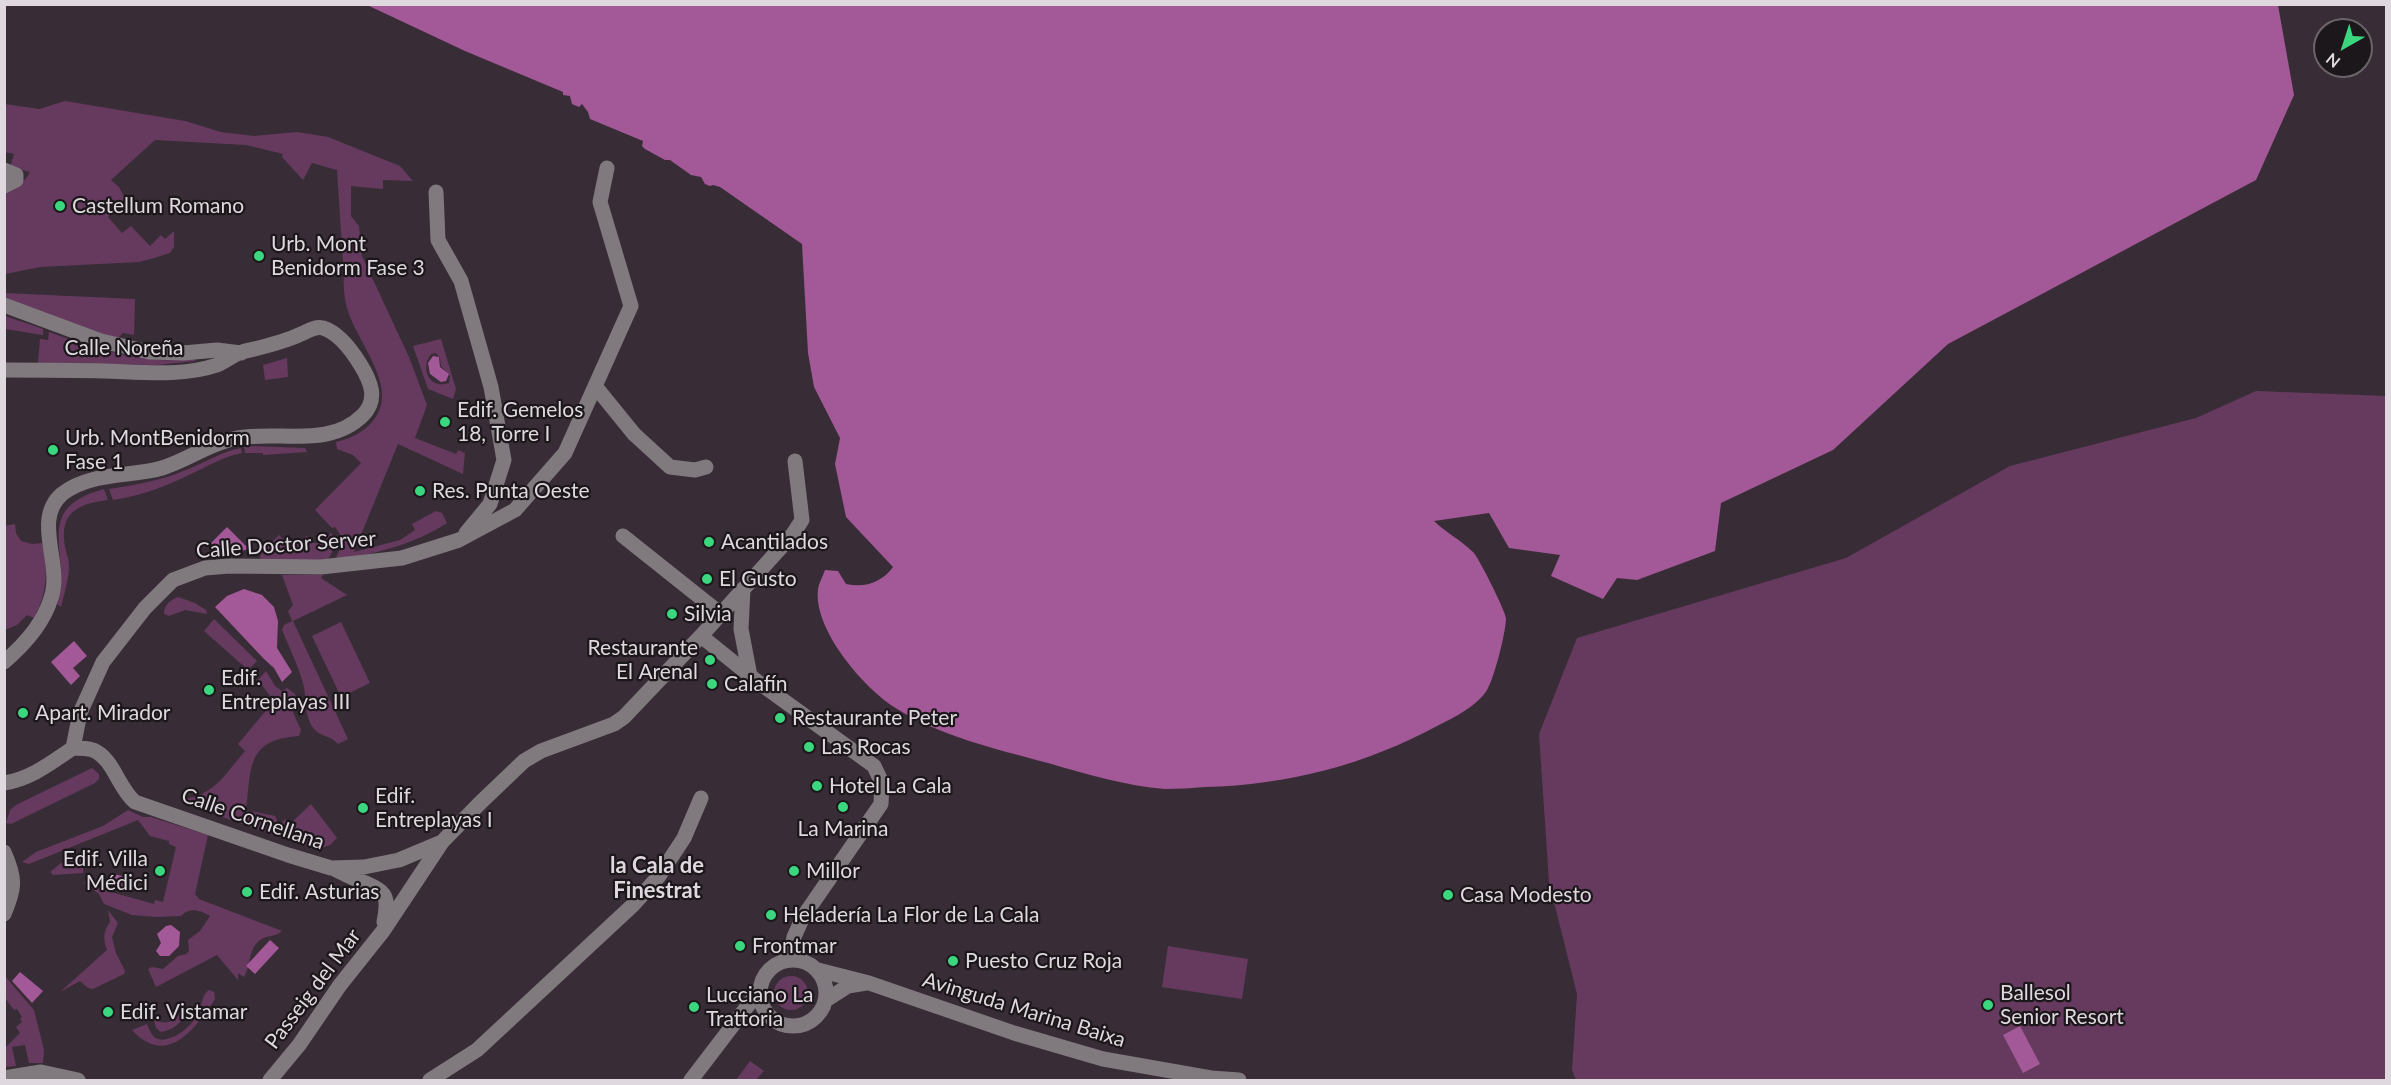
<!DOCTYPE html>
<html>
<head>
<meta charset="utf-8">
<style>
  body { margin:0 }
  #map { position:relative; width:2391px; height:1085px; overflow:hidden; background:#382d36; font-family:Lato,sans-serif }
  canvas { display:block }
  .frame { position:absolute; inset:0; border:6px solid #dfd8de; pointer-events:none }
  .north { position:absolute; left:2313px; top:18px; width:60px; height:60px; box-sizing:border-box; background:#1c171b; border:2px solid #6a6469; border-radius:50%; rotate:219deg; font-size:16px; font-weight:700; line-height:24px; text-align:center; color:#dfd8de }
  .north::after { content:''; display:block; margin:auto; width:21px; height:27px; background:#3bd77f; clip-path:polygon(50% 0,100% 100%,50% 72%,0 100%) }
</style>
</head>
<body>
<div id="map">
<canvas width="2391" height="1085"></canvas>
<div class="frame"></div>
<div class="north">N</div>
</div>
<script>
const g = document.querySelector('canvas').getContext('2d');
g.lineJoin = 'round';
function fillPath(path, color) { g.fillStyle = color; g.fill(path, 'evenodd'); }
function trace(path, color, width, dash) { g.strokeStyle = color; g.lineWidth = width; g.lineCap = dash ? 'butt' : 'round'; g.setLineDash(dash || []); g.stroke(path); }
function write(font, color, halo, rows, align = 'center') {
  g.font = font + ' Lato,sans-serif'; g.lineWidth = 4.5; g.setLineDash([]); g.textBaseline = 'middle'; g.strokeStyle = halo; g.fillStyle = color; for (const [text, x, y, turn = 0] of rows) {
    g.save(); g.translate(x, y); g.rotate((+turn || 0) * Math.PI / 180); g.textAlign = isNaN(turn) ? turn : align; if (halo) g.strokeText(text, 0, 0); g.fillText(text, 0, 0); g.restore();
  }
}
fillPath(new Path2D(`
  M65,101L185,121L221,132L254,136L297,132L328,137L400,166L413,181L383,180V189L351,186V216L359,226L362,256L409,357L427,405L415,438L456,454L458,450L465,453L463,474L398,444L354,552L400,540L415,530L412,524L436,511L442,513L447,523C413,545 375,554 335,560L344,540L335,527L332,528L315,510L361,463L353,455L337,449L336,442C351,438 361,434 372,422C403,388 354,341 346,304C343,291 344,276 343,262C341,232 339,201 337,170L312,163L303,180L282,157L283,154L246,145L155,140L111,180L119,187L125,198L108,217L122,233L131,226L150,246L161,235L165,239L174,231V247L170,253L154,258L139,262L40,267L5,274V190C16,187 25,183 30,172L10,167L14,154L5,152V104L39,109Z
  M4,293L135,299L134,335L123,333L118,338L87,332L5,301Z
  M5,316L43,329V335L5,329Z
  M49,332C96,349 144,365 194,359L195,361L156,365L38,363L40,339L48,340Z
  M441,339L456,389L453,399L428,389L413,346ZM436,353L440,358L441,366L450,376L449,383C429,390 420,368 431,354Z
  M287,358L288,377L265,380L263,365Z
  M2256,391L2386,396V1080H1576L1572,1070L1577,994L1549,882L1539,734L1577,638L1846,558L2010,466L2196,418Z
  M250,446L305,448L307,452L263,455V453H245L244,447Z
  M241,448L242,453C221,457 205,468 185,477C163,487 137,497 113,500L109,489C134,485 160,481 183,471C203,464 220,452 241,448Z
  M104,489L108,500C78,504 59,512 65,547C66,553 69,559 69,565C69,579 64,594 61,607L57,604C73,552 30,509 104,489Z
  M15,524L16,533L21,541L32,544L42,543C48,570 48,592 34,618L27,615L17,625L5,630L4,526Z
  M331,533L338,540L328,560L260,561L261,543H271L279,535L288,544H298L306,536L313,543H321Z
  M282,575H323L321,578L347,595L293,621L348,739L338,744C332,736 321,737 314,729C304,717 307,698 303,683C298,665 289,647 282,630L284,625L292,621L288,611L293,605Z
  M178,597L195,603L206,610L207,614L185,610L169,616L164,614C164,605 169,601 178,597Z
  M214,619L257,661L248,670L204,631Z
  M341,622L370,683L341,697L312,636Z
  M266,671L275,686L282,691L287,688L295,694L298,706L291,708L301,730L299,736C246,740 252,766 246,810L275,816L279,824L286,819L290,824L311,804L337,838L330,845L316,850L183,803V799C214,796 226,773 245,751L238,744L274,701L258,680Z
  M92,768L99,774V779L95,783L11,824L6,823L10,810L16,805Z
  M128,810L143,817H151L208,835L195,894L199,899L282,931C276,937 267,935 260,940C248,949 251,966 244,977L238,973V980L217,955L156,987L148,969L152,967L163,969L178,956L186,954L189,951L188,940L200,931L210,916C200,910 190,907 181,916L156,917L132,915L104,904L99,894L83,882L102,885L107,891L154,904L155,900L163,902L176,847L169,844V841L150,836L138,820L29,864L22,862L36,852L103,826Z
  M84,858L83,873L53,875L50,872L61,863Z
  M108,910L118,923L112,937L116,953L125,971L124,974L93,989L88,988L80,981L60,992L107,950C103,940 103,931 110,922Z
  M1168,946L1248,959L1242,999L1162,987Z
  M4,975L34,1010L44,1050L43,1063H29L25,1045L12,1047L16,1066L5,1067V1048L20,1033L16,1027L22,1022L20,1019L22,1017L17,1009L14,1010L5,998Z
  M774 993a17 17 0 1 1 34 0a17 17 0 1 1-34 0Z
  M209,990L214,992L215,999C195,1029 167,1068 132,1030L147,1024C151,1034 154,1042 167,1039C180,1036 194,1024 199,1011C203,1003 201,996 209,990Z
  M181,1012H185C182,1024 172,1030 161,1032L156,1028L154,1020C166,1024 172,1024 181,1012Z
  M750,1061L764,1071L756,1080H736Z`), '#653a5e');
fillPath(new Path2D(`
  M2278,5L2294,95L2256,180L1948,344L1833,450L1721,503L1715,551L1637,580L1617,578L1603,599L1551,576L1560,555L1509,548L1489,513L1434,521C1445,532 1461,540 1473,552C1478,556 1506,612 1506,618C1506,632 1494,679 1487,690C1477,706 1455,717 1439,725C1365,765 1288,785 1205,787C1192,788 1178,789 1165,789C1126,786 1086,774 1048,763C996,749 939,736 894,707C863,687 813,629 818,589C819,583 823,576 825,570L838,571L846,584C865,588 881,583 893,567L846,517L835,464L840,438L814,387L808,353L802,244L720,187L713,185L710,186L705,184L701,177L691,175L670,160H665L645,149L642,146L643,141L590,119L588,112L582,104L579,107L572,104L570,96L563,95V92L465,51L367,5Z
  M433,356L439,357L440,367L449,374L446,381L441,382L430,374L428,363Z
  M227,527L247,547L246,550L219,552L211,543Z
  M244,589L262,595L274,607L278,621L277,648L292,672L282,682L274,668L264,659L215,607L227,596Z
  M74,641L87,656L73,668L80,676L71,685L51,662Z
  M114,874L138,880L137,890L112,886Z
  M171,925L180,932L179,946L169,956H160L156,951L161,943L157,934L166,926Z
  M270,940L279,948L255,974L246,966Z
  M20,972L43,991L32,1003L12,981Z
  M2020,1026L2040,1064L2023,1073L2003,1035Z`), '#a35897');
trace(new Path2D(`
  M4,170L16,175V180L4,186
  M436,192L438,240L461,281L491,387L504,460L490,504L466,533
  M4,305L101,341L149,352L183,353L217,350L241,353
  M4,370C38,370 71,370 104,371C140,372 182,377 217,365C226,361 233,355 242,352C262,347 282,343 301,334C308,331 315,326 323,328C339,333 352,351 360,364C370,380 379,399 363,415C329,449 279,430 237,438C210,443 188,460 162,468C131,477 89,472 62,494C32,520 63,564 51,598C44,622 24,645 4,662
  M595,386L634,434L670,467L695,470L706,467
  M623,536L721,614
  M743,589L741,629L750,676
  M701,636L758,682L874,766L882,783L881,804L803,917L794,937L790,959
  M73,748L80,713L103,662L145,608L173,580L205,568L229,566L321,567L402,558L459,540L515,510L565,453L631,306L600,202L607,168
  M73,748C79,748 87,748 93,750C114,759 118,788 135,802L288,855L331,868L364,867L399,860L442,842
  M4,783C31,779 52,762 73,748
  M4,852C16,879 15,888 4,914
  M336,870C345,874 354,879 363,882C387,892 389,896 384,922
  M760 993a33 33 0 1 1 66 0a33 33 0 1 1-66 0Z
  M818,970L869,983L1014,1033L1103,1059L1211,1078L1239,1080
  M826,1000L848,986L866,983
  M4,1078L41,1072L78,1080
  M270,1080L299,1045L340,985L383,931L442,842L480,803L524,761L541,751L614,724L624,717L701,636L793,534L802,520L795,461
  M430,1080L477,1050L633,905L659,876L684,838L701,798
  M691,1080L759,991`), '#807a7f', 15);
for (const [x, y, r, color] of [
  [60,206,6,"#3bd77f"],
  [259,256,6,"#3bd77f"],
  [445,422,6,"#3bd77f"],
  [53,450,6,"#3bd77f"],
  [420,491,6,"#3bd77f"],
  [709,542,6,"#3bd77f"],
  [707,579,6,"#3bd77f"],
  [672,614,6,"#3bd77f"],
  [710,660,6,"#3bd77f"],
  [712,684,6,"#3bd77f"],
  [209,690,6,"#3bd77f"],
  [23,713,6,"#3bd77f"],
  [780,718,6,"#3bd77f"],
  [809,747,6,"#3bd77f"],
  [817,786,6,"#3bd77f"],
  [843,807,6,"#3bd77f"],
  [363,808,6,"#3bd77f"],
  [160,871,6,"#3bd77f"],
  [794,871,6,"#3bd77f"],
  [247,892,6,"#3bd77f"],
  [1448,895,6,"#3bd77f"],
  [771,915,6,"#3bd77f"],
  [740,946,6,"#3bd77f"],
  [953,961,6,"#3bd77f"],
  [1988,1005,6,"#3bd77f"],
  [694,1007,6,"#3bd77f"],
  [108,1012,6,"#3bd77f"]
]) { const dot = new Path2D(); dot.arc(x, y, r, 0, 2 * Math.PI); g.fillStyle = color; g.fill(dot); trace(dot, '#1c171b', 2); }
write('21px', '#dfd8de', '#1c171b', [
  ["Castellum Romano",72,206],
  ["Urb. Mont",271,244],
  ["Benidorm Fase 3",271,268],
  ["Edif. Gemelos",457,410],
  ["18, Torre I",457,434],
  ["Urb. MontBenidorm",65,438],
  ["Fase 1",65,462],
  ["Res. Punta Oeste",432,491],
  ["Acantilados",721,542],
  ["El Gusto",719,579],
  ["Silvia",684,614],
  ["Restaurante",698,648,"right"],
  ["El Arenal",698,672,"right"],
  ["Edif.",221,678],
  ["Entreplayas III",221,702],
  ["Calafín",724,684],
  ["Apart. Mirador",35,713],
  ["Restaurante Peter",792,718],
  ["Las Rocas",821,747],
  ["Hotel La Cala",829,786],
  ["Edif.",375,796],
  ["Entreplayas I",375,820],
  ["La Marina",843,829,"center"],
  ["Edif. Villa",148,859,"right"],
  ["Médici",148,883,"right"],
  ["Millor",806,871],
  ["Edif. Asturias",259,892],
  ["Casa Modesto",1460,895],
  ["Heladería La Flor de La Cala",783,915],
  ["Frontmar",752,946],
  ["Puesto Cruz Roja",965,961],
  ["Ballesol",2000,993],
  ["Senior Resort",2000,1017],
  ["Lucciano La",706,995],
  ["Trattoria",706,1019],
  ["Edif. Vistamar",120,1012]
], 'left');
write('21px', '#dfd8de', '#1c171b', [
  ["Calle Noreña",124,348],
  ["Calle Doctor Server",286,545,-4],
  ["Calle Cornellana",253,819,19],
  ["Passeig del Mar",313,989,-53],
  ["Avinguda Marina Baixa",1024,1010,17]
]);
write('bold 22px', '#dfd8de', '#1c171b', [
  ["la Cala de",657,866],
  ["Finestrat",657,891]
]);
</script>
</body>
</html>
